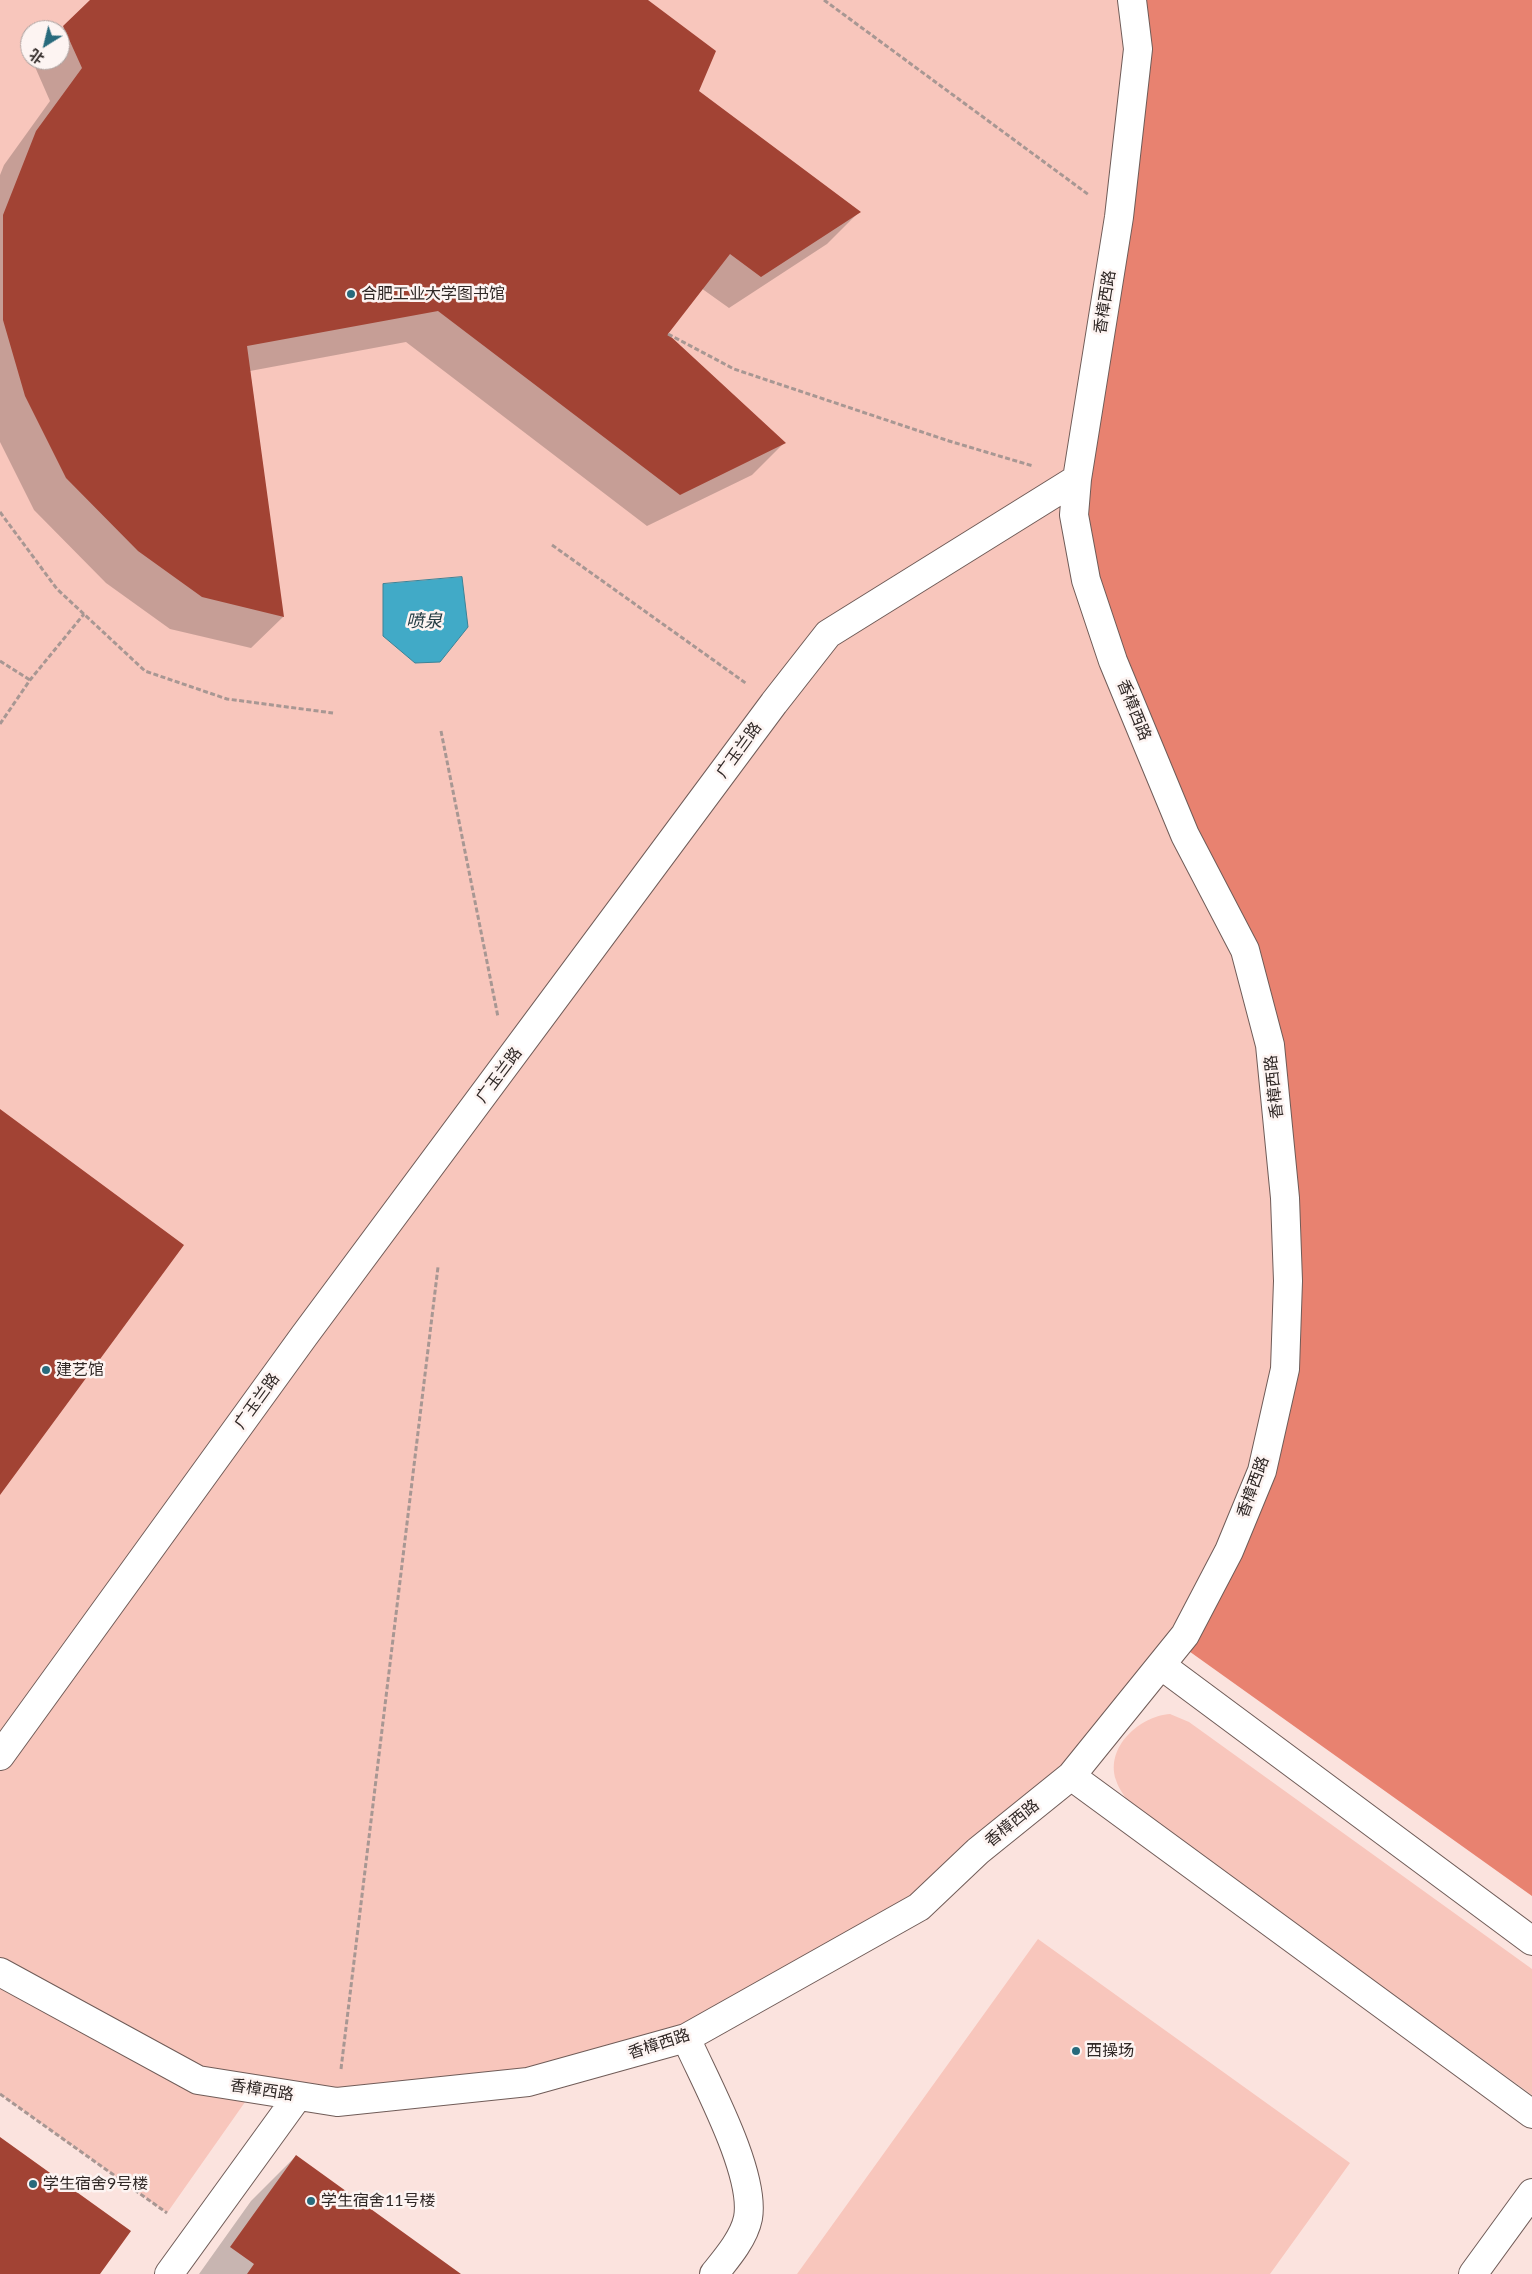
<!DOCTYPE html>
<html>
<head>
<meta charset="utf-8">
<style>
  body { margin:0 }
  #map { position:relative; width:1532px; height:2274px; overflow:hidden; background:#fbe3de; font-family:Lato,"Noto Sans SC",sans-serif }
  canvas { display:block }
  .north { position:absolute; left:20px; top:20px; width:50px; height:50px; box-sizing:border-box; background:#fdf4f2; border:1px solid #aba2a0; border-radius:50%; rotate:216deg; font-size:14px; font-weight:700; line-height:20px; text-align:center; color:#302826 }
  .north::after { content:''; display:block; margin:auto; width:18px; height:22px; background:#286a7c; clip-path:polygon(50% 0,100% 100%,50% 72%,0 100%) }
</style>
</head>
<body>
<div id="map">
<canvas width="1532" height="2274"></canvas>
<div class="north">北</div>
</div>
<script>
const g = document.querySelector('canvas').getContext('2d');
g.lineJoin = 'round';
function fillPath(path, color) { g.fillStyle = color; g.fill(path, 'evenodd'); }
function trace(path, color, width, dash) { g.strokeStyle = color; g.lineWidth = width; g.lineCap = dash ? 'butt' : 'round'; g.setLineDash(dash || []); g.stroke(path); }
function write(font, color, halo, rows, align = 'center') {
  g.font = font + ' Lato,"Noto Sans SC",sans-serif'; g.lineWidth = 5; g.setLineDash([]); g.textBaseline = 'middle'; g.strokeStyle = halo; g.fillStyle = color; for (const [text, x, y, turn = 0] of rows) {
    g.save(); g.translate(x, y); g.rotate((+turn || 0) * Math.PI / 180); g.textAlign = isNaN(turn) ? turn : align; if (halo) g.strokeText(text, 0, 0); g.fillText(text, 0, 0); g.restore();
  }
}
fillPath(new Path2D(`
  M0,0H1132L1270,1045L1285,1369L1229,1551L1071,1776L919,1907L686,2038L528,2082L250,2095L167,2213L0,2094ZM30,30H60V60H30Z
  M1170,1714L1189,1722L1532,1969V2095L1132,1806C1126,1798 1119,1790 1116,1780C1105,1747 1140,1716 1170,1714Z
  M1038,1939L1350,2163L1270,2274H797Z`), '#f8c6bc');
fillPath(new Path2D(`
  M1132,0H1532V1896L1179,1644L1229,1551L1285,1369L1270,1045L1185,835L1074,515Z`), '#e88270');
const water = new Path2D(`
  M462,577L468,627L440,662L415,663L383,636V584Z`);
fillPath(water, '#41aac7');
trace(water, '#3c8397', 1);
fillPath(new Path2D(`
  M91,0H646L697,91L859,212L827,244L729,308L701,288L666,334L784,443L752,475L647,526L406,342L250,371L283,617L251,648L170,629L106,583L34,510L0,442V175L4,165L50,101L32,60H60V31Z
  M296,2156L459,2274H199L251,2201Z`), '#0003');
fillPath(new Path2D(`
  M90,0H648L716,51L699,91L861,212L761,277L730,254L668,334L786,443L680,495L438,311L247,346L284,617L202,597L138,551L66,478L25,396L3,320V215L36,131L82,68L63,26Z
  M0,1109L184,1245L0,1495Z
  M0,2137L131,2231L100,2274H0Z
  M296,2155L461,2274H247L254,2264L230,2247Z`), '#a24334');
const minor = new Path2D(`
  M1162,1666L1532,1941
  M0,1756L304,1336L774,703L828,634L1077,479
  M1071,1776L1532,2114
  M0,1972L198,2080L337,2102L528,2082L686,2038L919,1907L978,1851L1071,1776L1185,1635L1229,1551L1262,1471L1285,1369L1288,1281L1285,1198L1270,1045L1245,950L1185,835L1113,661L1086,580L1074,515L1077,479L1119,217L1138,49L1132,0
  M686,2038C705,2081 756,2173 748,2218C744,2238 727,2258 714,2274
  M169,2274L298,2096
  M1473,2274L1532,2193`);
trace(minor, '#705c58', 30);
trace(new Path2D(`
  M824,0L1089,195
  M668,334L734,369L949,441L1033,466
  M0,512L57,589L145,671L227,699L333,713
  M552,545L747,684
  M0,661L30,680
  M0,724L30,680L84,614
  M441,731L498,1017
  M341,2069L438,1267
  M0,2094L167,2213`), '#a89793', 3, [5, 2.5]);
trace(minor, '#fff', 28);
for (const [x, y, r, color] of [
  [351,294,5,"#286a7c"],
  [46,1370,5,"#286a7c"],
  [1076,2051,5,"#286a7c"],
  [33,2184,5,"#286a7c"],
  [311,2201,5,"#286a7c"]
]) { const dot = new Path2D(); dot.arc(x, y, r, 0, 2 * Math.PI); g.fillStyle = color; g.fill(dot); trace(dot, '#fdf4f2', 2); }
write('16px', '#302826', '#fdf4f2', [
  ["合肥工业大学图书馆",361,294],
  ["建艺馆",56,1370],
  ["西操场",1086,2051],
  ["学生宿舍9号楼",43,2184],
  ["学生宿舍11号楼",321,2201]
], 'left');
write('16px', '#302826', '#fdf4f2', [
  ["香樟西路",1105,302,-81],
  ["香樟西路",1134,710,68],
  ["广玉兰路",739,750,-54],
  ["广玉兰路",499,1075,-53],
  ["香樟西路",1274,1087,-96],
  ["广玉兰路",257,1401,-54],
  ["香樟西路",1253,1487,-70],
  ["香樟西路",1012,1823,-39],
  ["香樟西路",659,2044,-18],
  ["香樟西路",262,2090,9]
]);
write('italic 18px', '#233b42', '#fdf4f2', [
  ["喷泉",424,621]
]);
</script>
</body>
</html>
